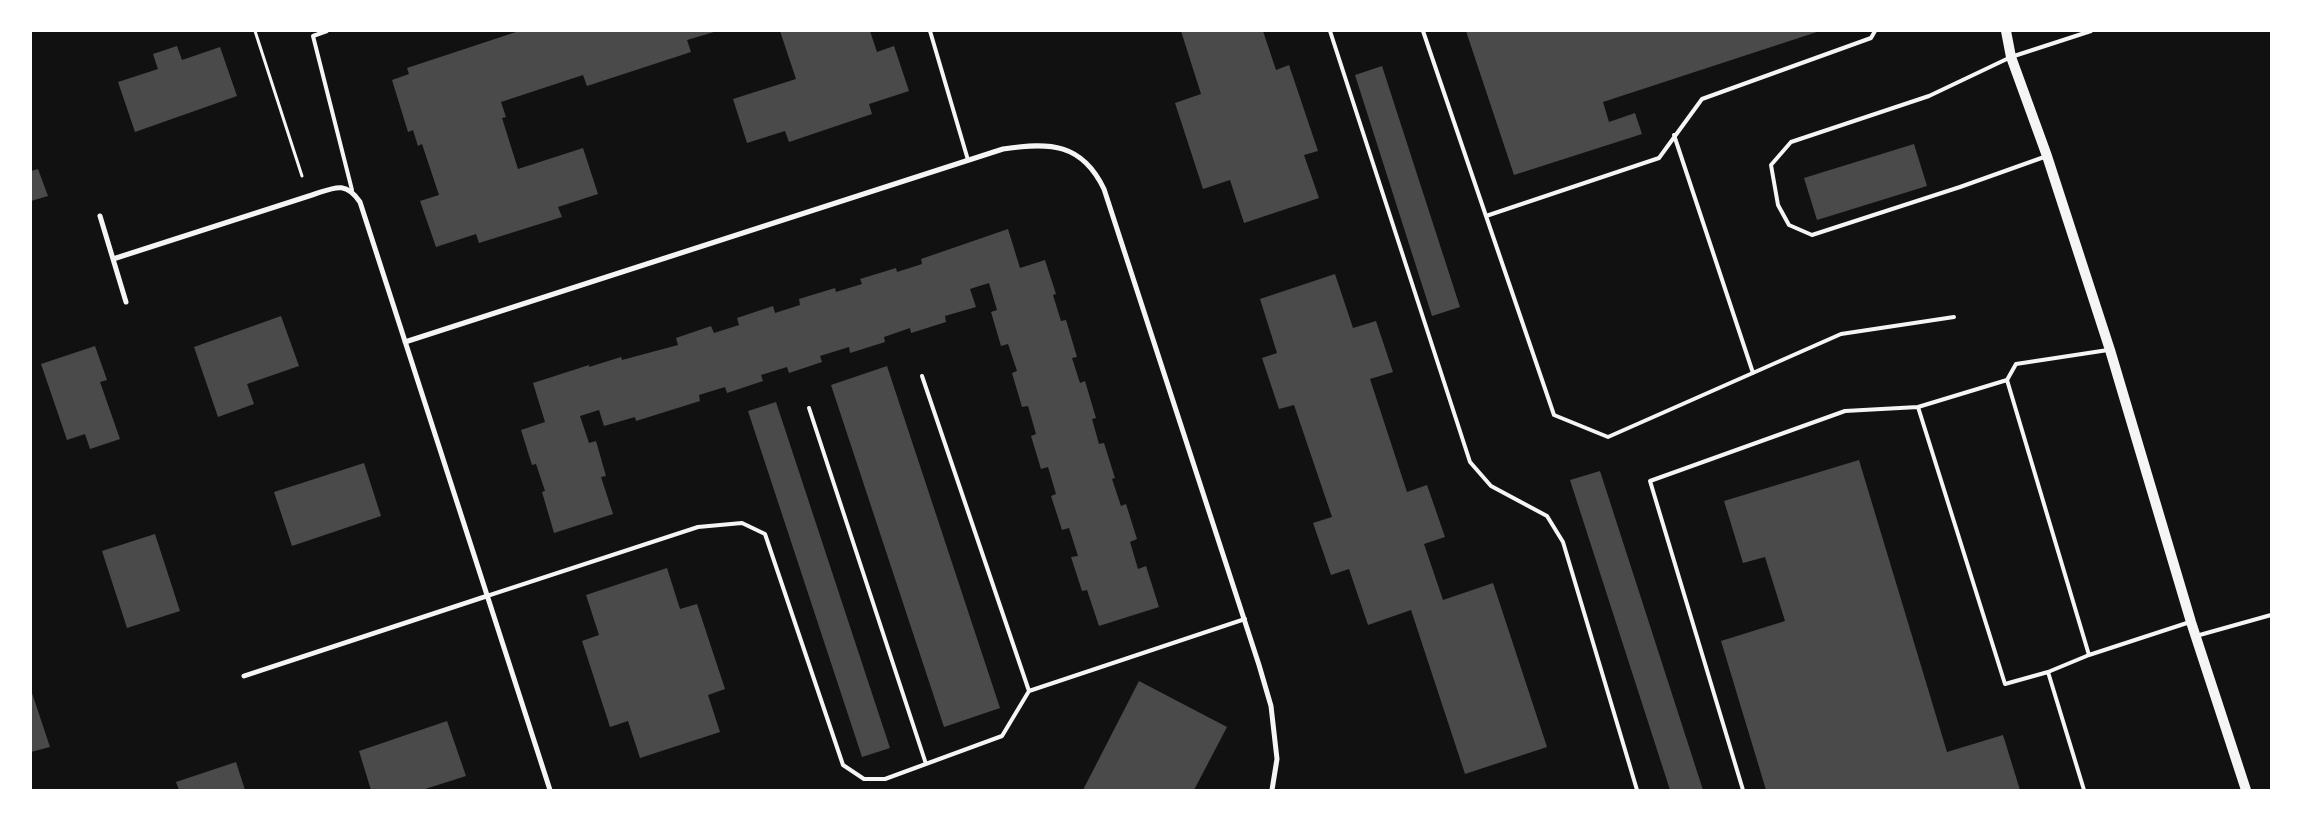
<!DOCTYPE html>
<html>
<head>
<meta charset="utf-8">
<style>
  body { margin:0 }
  #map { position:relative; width:2302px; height:821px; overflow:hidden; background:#111; font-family:Cabin,sans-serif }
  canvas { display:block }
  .frame { position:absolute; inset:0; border:32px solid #fff; pointer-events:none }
</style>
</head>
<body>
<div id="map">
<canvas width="2302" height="821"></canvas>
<div class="frame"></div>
</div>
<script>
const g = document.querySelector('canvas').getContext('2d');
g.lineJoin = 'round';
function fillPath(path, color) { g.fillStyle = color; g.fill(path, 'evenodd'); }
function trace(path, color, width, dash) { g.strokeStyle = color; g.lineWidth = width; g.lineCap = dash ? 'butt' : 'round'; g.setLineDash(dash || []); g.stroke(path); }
fillPath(new Path2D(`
  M519,31L714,32L687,40L691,52L587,86L583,75L501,102L506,117L502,118L518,169L583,148L598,194L558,207L562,217L479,243L476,234L436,247L420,201L439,195L422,144L418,146L413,130L408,132L392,80L409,74L407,68Z
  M780,31H870L877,52L894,46L909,91L869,104L872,114L789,142L785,131L747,143L733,99L796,79Z
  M1181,31H1263L1276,70L1289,65L1318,151L1304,155L1319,198L1244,223L1230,180L1203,189L1175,103L1201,94Z
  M1466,31H1817V32L1603,102L1609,122L1635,113L1642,134L1514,175Z
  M177,46L182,60L220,47L237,96L135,132L118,82L158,69L153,54Z
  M1382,66L1460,307L1432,316L1355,75Z
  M1914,144L1927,186L1817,220L1804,178Z
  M38,169L48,196L31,201V171Z
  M1008,229L1020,268L1045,260L1056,294L1053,295L1061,321L1066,320L1077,357L1072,358L1080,383L1085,381L1096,418L1092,419L1099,444L1104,443L1115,478L1112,479L1121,506L1126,504L1137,539L1130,542L1138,569L1146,566L1159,607L1099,626L1087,590L1082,591L1071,557L1078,556L1069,528L1062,530L1051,496L1056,494L1048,467L1041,469L1031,436L1036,434L1028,406L1022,407L1012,373L1017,371L1008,344L1001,346L991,312L997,310L989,283L970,289L976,307L945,316L946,322L911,333L910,328L884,337L885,342L850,353L849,347L820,356L822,362L789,373L787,367L761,375L763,381L727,393L725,387L699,395L700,401L636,421L635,417L604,426L599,410L580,416L589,443L596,441L606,476L601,477L613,514L554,533L542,492L545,491L536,464L532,465L521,430L545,422L533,383L589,365V367L621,357L622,360L678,345L676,338L711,326L714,333L739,325L737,318L773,306L775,313L800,305L799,299L835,288L836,292L862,284L860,279L896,268L897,272L922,264L921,259Z
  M1335,274L1353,328L1376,321L1393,372L1370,379L1407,492L1427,485L1445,537L1424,544L1443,600L1493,583L1547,747L1465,774L1411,610L1368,625L1349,569L1331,575L1313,523L1332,517L1294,405L1279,409L1262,358L1277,353L1260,299Z
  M281,316L299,366L247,384L254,404L218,417L194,347Z
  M95,346L107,380L100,382L120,439L90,449L85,434L67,440L41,364Z
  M887,366L1000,708L944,727L831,385Z
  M776,402L890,748L862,757L748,411Z
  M1859,460L1947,752L2003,735L2020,790H1766L1721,641L1785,621L1765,557L1743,563L1724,501Z
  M364,463L381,516L292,546L274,492Z
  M1600,471L1703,790H1670L1570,480Z
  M155,534L180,611L127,628L102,551Z
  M667,568L680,609L697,604L725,689L708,695L720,732L640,758L628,721L610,727L582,641L599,635L586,595Z
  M1139,681L1227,727L1194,790H1083Z
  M31,690L50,747L31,752Z
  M447,721L466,776L422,790H371L359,751Z
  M236,762L245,790H179L176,782Z`), '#4a4a4a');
trace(new Path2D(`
  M255,31L302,176`), '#f5f5f5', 3);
trace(new Path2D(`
  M327,31L313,36L352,190
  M930,31L968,160
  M1330,31L1470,462L1491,486L1547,516L1563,542L1637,790
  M1423,31L1486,216L1659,158L1702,99L1871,38L1875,31
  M1674,135L1753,373
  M2047,156L1960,187L1812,235L1789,225L1778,205L1771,165L1791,142L1929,96L2011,57L2091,31
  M1486,216L1554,415L1608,437L1841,334L1954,317
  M922,376L1029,691
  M2007,380L2089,655
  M1918,407L2005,684L2048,672L2089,655L2190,622
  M809,408L926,764
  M487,596L698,527L742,523L765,534L843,765L864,779H885L1002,736L1029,691L1245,619
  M2196,636L2271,615
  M2048,672L2084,790
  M1743,790L1650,481L1845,411L1918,407L2007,380L2016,364L2108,350`), '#f5f5f5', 4);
trace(new Path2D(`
  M100,216L126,302
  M113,259L312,195C334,188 345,180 360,202L550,790
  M405,342L1003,149C1050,142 1082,143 1104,189L1259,665L1271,706L1277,759L1272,790
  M244,676L487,596`), '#f5f5f5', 5);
trace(new Path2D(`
  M2006,31L2011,57L2047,156L2110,350L2191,622L2246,790`), '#f5f5f5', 10);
</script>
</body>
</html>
